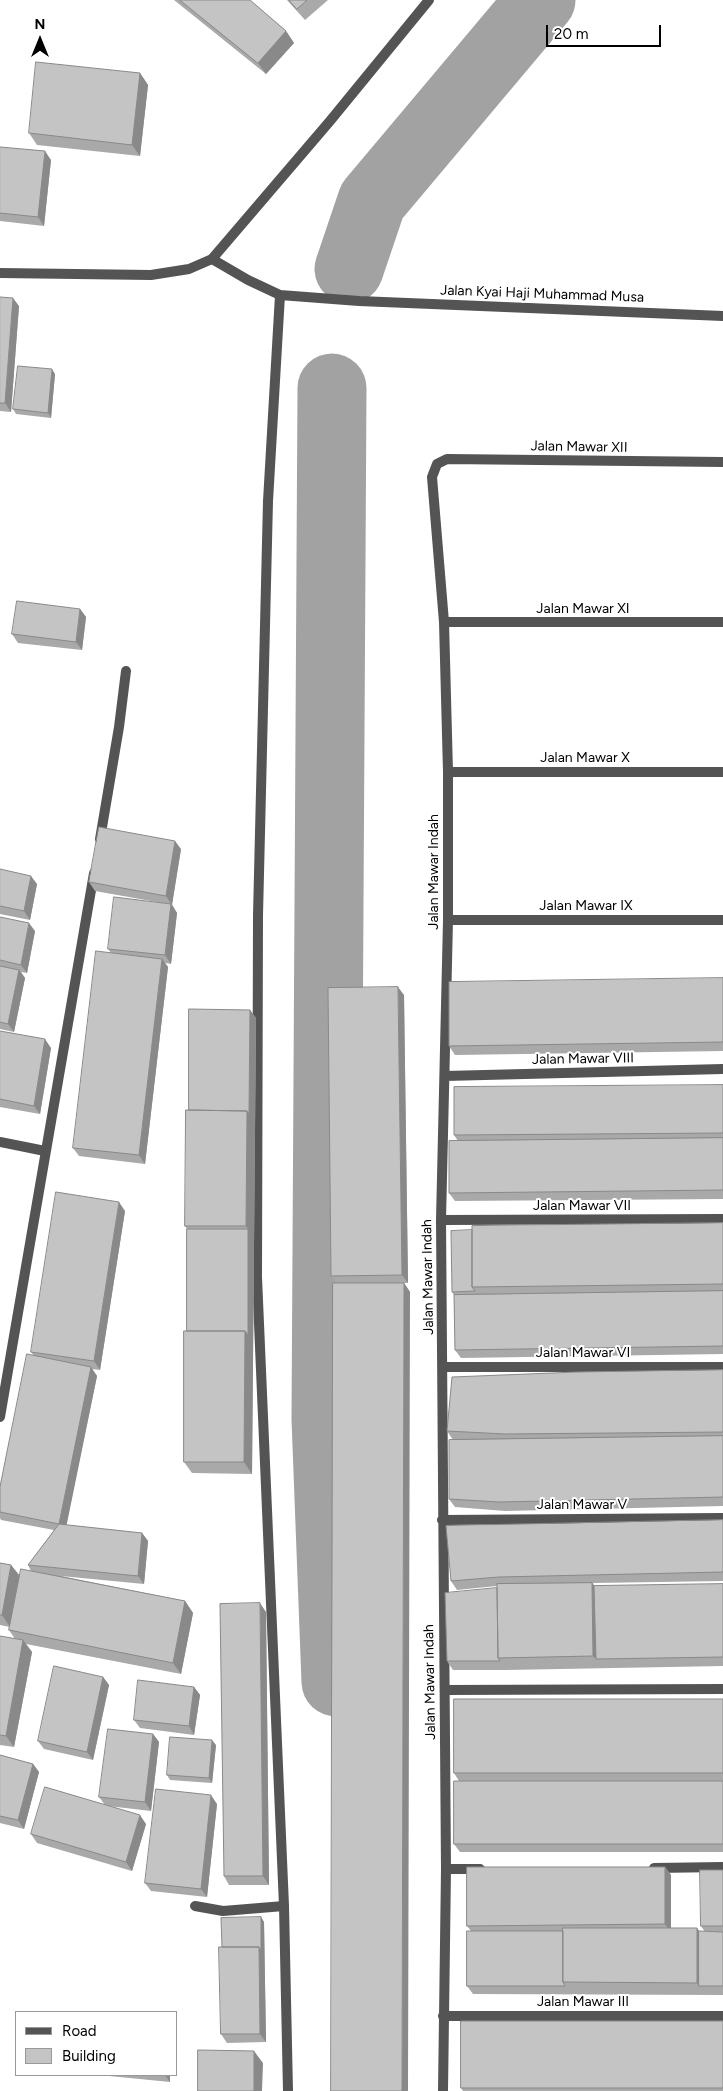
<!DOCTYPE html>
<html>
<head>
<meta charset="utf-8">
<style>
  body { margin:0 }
  #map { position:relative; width:723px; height:2091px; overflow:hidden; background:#fff; font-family:Figtree,sans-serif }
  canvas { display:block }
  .legend { position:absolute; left:15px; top:2011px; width:162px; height:65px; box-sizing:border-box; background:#fff; border:1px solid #999; margin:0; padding:6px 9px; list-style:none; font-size:15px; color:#000 }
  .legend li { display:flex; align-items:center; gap:10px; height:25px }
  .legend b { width:25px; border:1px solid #999 }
  .north { position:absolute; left:15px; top:15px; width:50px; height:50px; -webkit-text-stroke:4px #fff; paint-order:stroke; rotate:0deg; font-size:14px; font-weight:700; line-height:20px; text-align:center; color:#000 }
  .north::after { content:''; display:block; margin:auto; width:18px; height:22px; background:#000; clip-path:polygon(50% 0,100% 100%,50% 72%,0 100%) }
  .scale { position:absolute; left:546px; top:25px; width:115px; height:22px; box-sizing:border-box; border:2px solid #000; border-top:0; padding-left:6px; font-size:15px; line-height:18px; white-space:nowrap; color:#000; -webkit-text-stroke:4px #fff; paint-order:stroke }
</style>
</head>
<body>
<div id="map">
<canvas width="723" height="2091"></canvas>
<ul class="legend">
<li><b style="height:6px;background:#545454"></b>Road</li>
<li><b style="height:14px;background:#c4c4c4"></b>Building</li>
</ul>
<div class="north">N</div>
<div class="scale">20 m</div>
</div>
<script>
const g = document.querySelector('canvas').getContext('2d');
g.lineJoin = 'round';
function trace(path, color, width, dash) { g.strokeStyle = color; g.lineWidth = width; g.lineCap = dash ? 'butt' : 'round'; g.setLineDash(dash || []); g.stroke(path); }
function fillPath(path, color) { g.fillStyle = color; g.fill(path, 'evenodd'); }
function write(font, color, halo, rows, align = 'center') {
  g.font = font + ' Figtree,sans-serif'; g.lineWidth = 4; g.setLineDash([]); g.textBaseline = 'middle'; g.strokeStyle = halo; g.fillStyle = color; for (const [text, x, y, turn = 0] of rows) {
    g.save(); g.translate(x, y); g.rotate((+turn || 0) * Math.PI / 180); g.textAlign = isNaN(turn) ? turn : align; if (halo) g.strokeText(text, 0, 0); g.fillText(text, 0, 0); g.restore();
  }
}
trace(new Path2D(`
  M349,269L372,201L541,0
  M332,388L326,1419L336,1682`), '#a2a2a2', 69);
trace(new Path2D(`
  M195,1906L223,1911L284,1906`), '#545454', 10);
trace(new Path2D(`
  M212,259L248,280L280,295L359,301L723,316
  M280,295L268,501L258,915L257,1277L284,1906L288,2091
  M444,622H723
  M448,772H723
  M100,839L119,727L126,671
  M448,920H723
  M445,1076L723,1069
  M0,1142L45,1151
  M441,1220L723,1219
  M443,1367H723
  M0,1417L94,873
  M442,1520L723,1518
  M445,1690L723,1689
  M654,1868L723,1867
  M446,1869H480
  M443,2016H723
  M443,2091L446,1869L441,1220L448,920V772L444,622L432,477L437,464L447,459L723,462`), '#545454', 10);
trace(new Path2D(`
  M0,273L151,275L189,269L212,259L330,121L429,0`), '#545454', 10);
fillPath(new Path2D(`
  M174,0H250L286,31L294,43L266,74Z
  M287,0H328L305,20Z
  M140,73L148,85L140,156L37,145L29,133Z
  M0,147L51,160L44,226L0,221Z
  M0,297L19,306L11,412L0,411Z
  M55,374L51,418L16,414L13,409Z
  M80,609L86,617L82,650L18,643L12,634Z
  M181,849L172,904L177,913L171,964L165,963L168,967L145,1164L79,1156L73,1148L111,953L108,949L168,904L95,891L89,882Z
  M0,869L37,884L30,920L0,914Z
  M0,917L35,931L27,973L21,972L25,978L14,1032L0,1029Z
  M723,978V1051L455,1055L449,1046Z
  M404,995L408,1283H404L410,1292L336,1283L331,1276Z
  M250,1010L256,1018L252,1474L192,1473L184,1462L187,1331V1229L185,1226L189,1110Z
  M0,1031L51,1048L40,1114L0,1107Z
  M723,1085V1199L455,1201L449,1193L458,1141L454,1135Z
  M125,1211L100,1370L92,1369L97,1376L66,1525L142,1533L148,1541L144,1584L61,1576L185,1601L193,1613L181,1674L26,1644L32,1652L14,1747L0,1745V1636L15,1639L9,1630L10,1627L0,1625V1563L11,1565L19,1576L31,1571L28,1565L54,1530L1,1520L0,1518V1487L34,1356L31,1352Z
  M723,1223V1354L461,1358L455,1350L454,1295L452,1292Z
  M723,1370V1506L505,1511L455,1507L449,1499L453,1440L447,1431Z
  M723,1520V1581L593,1583L594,1586L723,1584V1666L506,1670H453L447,1661L497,1588V1586L457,1590L451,1581Z
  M266,1612L269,1885H229L224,1876Z
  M103,1677L109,1685L93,1760L44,1749L38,1741Z
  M194,1687L200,1695L194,1735L140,1728L134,1720Z
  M723,1699V1852H460L454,1844L459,1781L454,1773Z
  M153,1734L159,1742L151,1811L108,1806L146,1824L132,1871L37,1843L31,1834L105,1805L99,1797Z
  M216,1745L212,1783L170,1780L167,1775Z
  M0,1755L33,1764L39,1772L24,1829L0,1823Z
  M217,1804L207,1897L151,1891L145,1883Z
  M665,1867L671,1875V1928H697L699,1931L705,1932L701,1926L723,1870V1995L473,1994L467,1986L471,1931L467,1926Z
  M261,1917L264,1922L266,2042L227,2043L221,2034L222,1947Z
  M723,2021V2091H463L461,2088Z
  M99,2075H170V2082Z`), '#a9a9a9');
fillPath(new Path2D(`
  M286,31L294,43L266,74L258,63Z
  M140,73L148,85L140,156L132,145Z
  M45,151L51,160L44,226L38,217Z
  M13,298L19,306L11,412L5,403Z
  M52,369L55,374L51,418L48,413Z
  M80,609L86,617L82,650L76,642Z
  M175,841L181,849L172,905L166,896Z
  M31,876L37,884L30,920L24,911Z
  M171,904L177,913L171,964L165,955Z
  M29,923L35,931L27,973L21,965Z
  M162,959L168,967L145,1164L139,1155Z
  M19,970L25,978L14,1032L8,1024Z
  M398,987L404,995L408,1283L402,1275Z
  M250,1010L256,1018L252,1474L244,1462L245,1331L248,1229L246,1226L247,1111Z
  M45,1039L51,1048L40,1114L34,1106Z
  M119,1202L125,1211L100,1370L94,1361Z
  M404,1283L410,1292L408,2091H402Z
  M91,1367L97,1376L65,1533L59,1524Z
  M142,1533L148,1541L144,1584L138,1576Z
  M11,1565L20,1576L10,1627L2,1615Z
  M592,1583L600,1594L596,1659L593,1656Z
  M185,1601L193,1613L181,1674L173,1663Z
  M260,1603L266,1612L269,1885L263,1876Z
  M23,1640L32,1652L14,1747L6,1736Z
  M103,1677L109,1685L93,1760L87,1752Z
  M194,1687L200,1695L194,1735L189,1726Z
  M153,1734L159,1742L151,1811L145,1802Z
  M212,1740L216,1745L212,1783L209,1778Z
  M33,1764L39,1772L24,1829L18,1820Z
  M211,1795L217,1804L207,1897L201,1889Z
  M140,1815L146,1824L132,1871L126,1862Z
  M665,1867L671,1875V1933L665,1924Z
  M261,1917L264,1922L266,2042L260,2034L259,1947Z
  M697,1928L705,1940L699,1986L697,1983Z
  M254,2051L263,2063L262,2091H254Z
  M165,2075H170V2082Z`), '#898989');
const building = new Path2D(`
  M180,0H250L286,31L258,63Z
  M289,0H307L297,9Z
  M36,62L140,73L132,145L29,133Z
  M0,147L45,151L38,217L0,213Z
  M0,297L13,298L5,403H0Z
  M18,366L52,369L48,413L13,409Z
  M17,601L80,609L76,642L12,634Z
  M99,827L175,841L166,896L89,882Z
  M0,869L31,876L24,911L0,906Z
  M114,897L171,904L165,955L108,949Z
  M0,917L29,923L21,965L0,960Z
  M96,951L162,959L139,1155L73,1148Z
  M0,966L19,970L8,1024L0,1022Z
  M723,978V1042L449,1046V982Z
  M398,987L402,1275L331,1276L328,988Z
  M189,1009L250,1010L249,1114L247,1111L189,1110Z
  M0,1031L45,1039L34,1106L0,1099Z
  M723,1085V1133L454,1135V1087Z
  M186,1110L247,1111L246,1226H185Z
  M723,1138V1190L449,1193V1141Z
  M56,1192L119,1202L94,1361L31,1352Z
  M723,1223V1284L472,1287V1226Z
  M187,1229H248V1335L245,1331H187Z
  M472,1230V1287L475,1291L452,1292L451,1231Z
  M333,1283H404L402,2091H331Z
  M723,1291V1346L455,1350L454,1295Z
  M184,1331H245L244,1462H184Z
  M27,1354L91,1367L59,1524L142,1533L138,1576L28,1565L59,1524L0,1512V1487Z
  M723,1370V1432L505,1434L447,1431L452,1377L578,1372Z
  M723,1436V1497L499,1502L449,1499V1440Z
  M723,1520V1572L499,1577L451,1581L446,1526Z
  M0,1563L11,1565L2,1615H0Z
  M21,1569L185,1601L173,1663L9,1630Z
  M592,1583L593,1656L498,1658L497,1584Z
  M723,1584V1657L596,1659L594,1586Z
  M497,1588L498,1658L500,1661H447L445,1593Z
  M260,1603L263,1876H224L220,1604Z
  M0,1636L23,1640L6,1736L0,1735Z
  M54,1666L103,1677L87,1752L38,1741Z
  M138,1680L194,1687L189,1726L134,1720Z
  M454,1699H723V1773H454Z
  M108,1729L153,1734L145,1802L99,1797Z
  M170,1737L212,1740L209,1778L167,1775Z
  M0,1755L33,1764L18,1820L0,1816Z
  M454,1781H723V1844H454Z
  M45,1787L140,1815L126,1862L31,1834Z
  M156,1789L211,1795L201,1889L145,1883Z
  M467,1867H665V1924L467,1926Z
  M700,1870H723V1926H701Z
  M261,1917V1951L259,1947H222L221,1918Z
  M563,1928H697V1983L563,1982Z
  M467,1931H563V1982L565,1986H467Z
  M699,1931L723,1932V1986H699Z
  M219,1947H259L260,2034H221Z
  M461,2021H723V2088H461Z
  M198,2050L254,2051V2091H198Z`);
fillPath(building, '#c4c4c4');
trace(building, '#898989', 1);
write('14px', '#000', '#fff', [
  ["Jalan Kyai Haji Muhammad Musa",542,294,2],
  ["Jalan Mawar XII",579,447,1],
  ["Jalan Mawar XI",583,609],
  ["Jalan Mawar X",585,758],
  ["Jalan Mawar Indah",434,872,-90],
  ["Jalan Mawar IX",586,906],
  ["Jalan Mawar VIII",583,1059,-1],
  ["Jalan Mawar VII",582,1206],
  ["Jalan Mawar Indah",428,1277,-91],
  ["Jalan Mawar VI",583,1353],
  ["Jalan Mawar V",582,1505],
  ["Jalan Mawar Indah",430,1682,-91],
  ["Jalan Mawar III",583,2002]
]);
</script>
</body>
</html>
